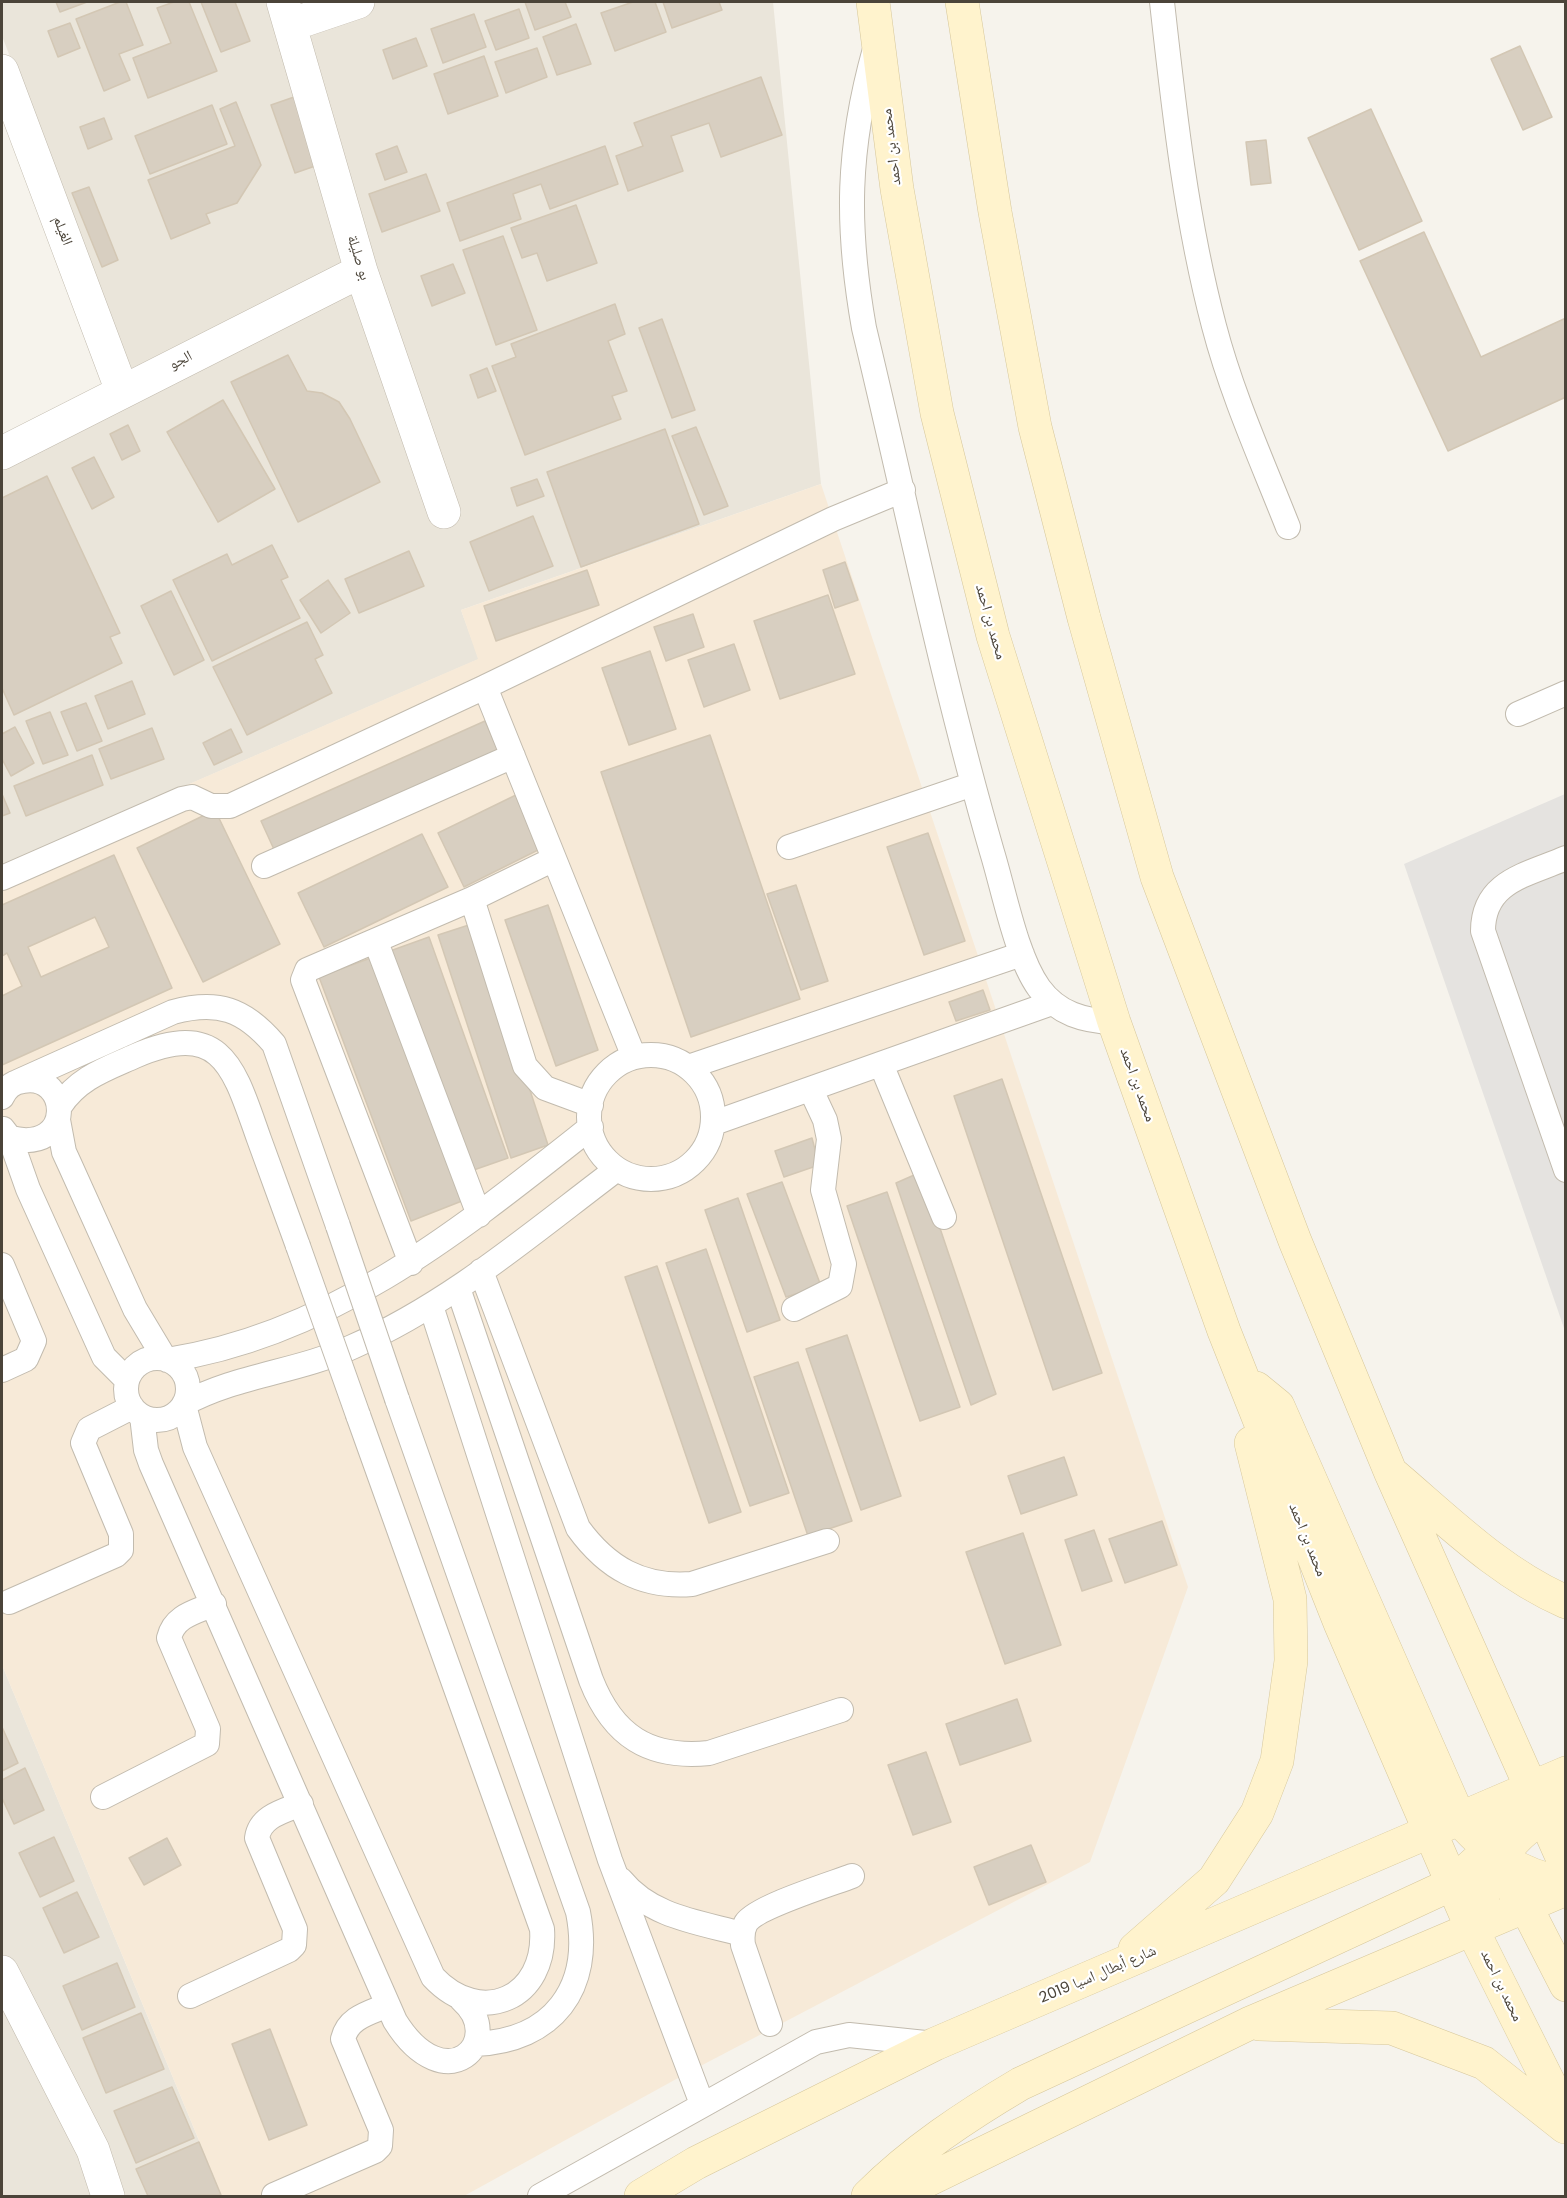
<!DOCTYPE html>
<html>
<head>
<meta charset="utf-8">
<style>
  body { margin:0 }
  #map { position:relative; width:1567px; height:2198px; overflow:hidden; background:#f6f3ec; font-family:Poppins,sans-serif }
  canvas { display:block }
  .frame { position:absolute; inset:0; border:3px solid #4b4439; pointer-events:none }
</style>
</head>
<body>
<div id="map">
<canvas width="1567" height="2198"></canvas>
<div class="frame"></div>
</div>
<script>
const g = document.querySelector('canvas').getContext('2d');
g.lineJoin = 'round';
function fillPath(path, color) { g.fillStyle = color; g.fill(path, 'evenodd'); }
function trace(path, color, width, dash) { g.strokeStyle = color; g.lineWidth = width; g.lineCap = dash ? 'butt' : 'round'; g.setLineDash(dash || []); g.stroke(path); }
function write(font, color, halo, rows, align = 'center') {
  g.font = font + ' Poppins,"Noto Naskh Arabic",sans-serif'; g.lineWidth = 4.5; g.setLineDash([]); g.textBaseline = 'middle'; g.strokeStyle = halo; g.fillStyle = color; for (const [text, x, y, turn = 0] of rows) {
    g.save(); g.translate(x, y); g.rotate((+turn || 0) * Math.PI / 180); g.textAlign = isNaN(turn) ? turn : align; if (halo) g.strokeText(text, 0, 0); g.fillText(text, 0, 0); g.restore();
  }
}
fillPath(new Path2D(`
  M2,2H773L821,484L461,610L479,659L2,865V460L138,387L2,36Z
  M2,1665L222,2196H2Z`), '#eae5da');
fillPath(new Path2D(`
  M821,484L1188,1587L1090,1862L689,2072L464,2196H222L2,1665V865L478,659L461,610Z`), '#f7ead8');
fillPath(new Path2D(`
  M1565,794V1331L1404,864Z`), '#e5e3e0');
const building = new Path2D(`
  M56,2H87L60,12Z
  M120,2H126L143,45L119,54L130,80L104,91L76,19Z
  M174,2H189L217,71L148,98L133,58L171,43L157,8Z
  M201,2H235L250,41L221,52Z
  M525,2H565L571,17L535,30Z
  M633,2H655L666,32L615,51L601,13Z
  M663,2H719L722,10L672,28Z
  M519,9L529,38L496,50L485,21Z
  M474,14L486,47L443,63L431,29Z
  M70,23L80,48L58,57L48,31Z
  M576,24L591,64L557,75L543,37Z
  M416,38L427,66L393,79L383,50Z
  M1520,46L1552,117L1523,130L1491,59Z
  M537,48L547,77L506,93L495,62Z
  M484,56L498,96L448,114L434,74Z
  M761,77L782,135L721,157L709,123L671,136L683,171L628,191L616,156L643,146L634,123Z
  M297,96L321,164L295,173L271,105Z
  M236,102L261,165L237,203L206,214L210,223L171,239L148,180L235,146L220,109Z
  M212,105L227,144L150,174L135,136Z
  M1371,109L1422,221L1359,250L1308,138Z
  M104,118L112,139L88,149L80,127Z
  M1266,140L1271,183L1251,185L1246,142Z
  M397,146L407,172L385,180L376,154Z
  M605,146L618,184L550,209L541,184L513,194L521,219L460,241L447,203Z
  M426,174L440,211L382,232L369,194Z
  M89,187L118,260L102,267L72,193Z
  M576,205L597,263L547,281L537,253L522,258L511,228Z
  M1424,232L1481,357L1566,318V397L1448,451L1360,261Z
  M503,236L537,330L496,345L463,250Z
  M453,264L465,293L432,306L421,276Z
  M615,304L625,334L608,341L627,391L612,396L621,419L525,455L492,366L516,357L511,344Z
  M662,319L695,410L672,418L639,328Z
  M288,355L307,391L322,393L339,402L350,419L380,482L298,522L231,382Z
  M487,368L496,391L478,398L470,375Z
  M223,400L275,489L218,522L167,432Z
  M128,425L140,451L122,460L110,434Z
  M696,427L728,506L704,515L672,436Z
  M665,429L699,524L581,567L547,472Z
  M94,457L114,497L92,509L72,468Z
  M47,476L120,633L110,637L122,663L14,715L2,688V498Z
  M537,479L544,496L517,506L511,488Z
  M533,516L553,566L489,591L470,542Z
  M272,545L288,577L281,580L300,618L212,661L173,580L227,554L232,565Z
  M409,551L424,586L359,613L345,579Z
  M845,562L858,600L835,608L823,570Z
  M587,570L599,605L496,641L484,606Z
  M328,580L350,613L321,633L300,600Z
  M171,591L204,660L174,675L141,606Z
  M828,595L855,674L780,699L754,621Z
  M693,614L704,647L666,661L654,627Z
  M307,622L323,655L315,659L332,693L247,735L213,667Z
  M734,644L750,690L704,707L688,660Z
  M650,651L676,729L629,745L602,668Z
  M132,681L145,714L108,729L95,696Z
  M86,703L102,741L77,751L61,712Z
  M50,712L68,755L43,764L26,721Z
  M485,721L501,757L277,856L261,821Z
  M15,727L34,763L11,776L2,759V734Z
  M152,728L164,759L111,779L99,749Z
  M231,729L242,752L214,765L203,743Z
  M710,735L800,999L691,1037L601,772Z
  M92,755L103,785L26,816L14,786Z
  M2,794L10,813L2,816Z
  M516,795L542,848L464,887L438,833Z
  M215,810L280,944L203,982L137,848Z
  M928,833L965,941L924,955L887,847Z
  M422,834L448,887L324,947L298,893Z
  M114,855L172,988L2,1065V996L22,986L7,953L2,956V905ZM95,917L109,947L41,977L28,947Z
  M796,885L828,981L801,990L767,894Z
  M548,905L598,1050L556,1066L505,920Z
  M475,923L548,1145L511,1158L438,935Z
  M429,937L508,1158L468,1172L390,951Z
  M376,956L467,1199L411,1221L319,977Z
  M983,990L990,1010L956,1021L949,1002Z
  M1002,1079L1102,1373L1053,1390L954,1096Z
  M812,1138L819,1165L784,1177L775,1151Z
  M921,1172L996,1394L971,1405L896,1183Z
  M782,1182L821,1286L786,1297L747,1194Z
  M887,1192L960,1407L920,1421L847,1206Z
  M738,1198L780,1320L747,1332L705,1210Z
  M706,1249L789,1493L750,1506L666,1263Z
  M657,1266L741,1512L709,1523L625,1277Z
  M847,1335L901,1496L861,1510L806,1349Z
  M798,1362L852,1521L808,1536L754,1377Z
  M1064,1457L1077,1495L1021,1514L1008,1476Z
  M1162,1521L1177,1565L1125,1583L1109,1539Z
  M1094,1530L1112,1581L1082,1591L1065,1540Z
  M1023,1533L1061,1645L1005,1664L966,1552Z
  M1017,1699L1031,1741L960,1765L946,1724Z
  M2,1727L18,1763L2,1771Z
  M926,1752L951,1822L913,1835L888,1765Z
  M25,1768L44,1810L14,1824L2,1798V1780Z
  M54,1837L74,1881L40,1897L19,1853Z
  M167,1838L181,1865L144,1885L129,1858Z
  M1031,1845L1046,1882L989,1905L974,1867Z
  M77,1892L99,1937L64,1953L43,1908Z
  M117,1963L135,2007L82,2030L63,1986Z
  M141,2013L164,2069L106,2093L83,2038Z
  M270,2029L307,2125L269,2140L232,2044Z
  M172,2087L194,2138L136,2163L114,2111Z
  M199,2142L221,2195L148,2196L136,2169Z`);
fillPath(building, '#d8cfc1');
trace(building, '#d3c7b4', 1.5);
const lane = new Path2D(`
  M1162,2C1174,110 1186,220 1214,326C1232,395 1262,461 1288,527
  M875,49C847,149 846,226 864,328C906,503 942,679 992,852C1004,891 1016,956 1039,988C1058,1014 1084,1021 1114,1022
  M1518,714L1566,693
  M789,847L973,784
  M1566,858C1527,875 1483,881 1483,931L1566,1170
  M264,866L513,756
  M2,878L182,799L192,797L211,806H230L485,687
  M472,899L525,1066L545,1088L591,1105
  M376,942L479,1215
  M589 1117a62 62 0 1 1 124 0a62 62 0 1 1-124 0Z
  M634,1057L485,687L833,519L903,490
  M881,1064L944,1217
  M688,1067L1022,954
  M17,1082L173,1012C218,1000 244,1009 274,1044L338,1226
  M2,1097C6,1088 13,1082 23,1081C70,1072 76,1154 10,1138L3,1129
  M60,1106C78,1078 106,1069 135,1056C223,1018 234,1069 259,1139C272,1175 285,1210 298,1246
  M58,1120L64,1152L70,1165L135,1309L165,1359
  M714,1123L1052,1003
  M10,1138L28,1189L104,1357L127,1380
  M411,1263L303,980L307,970L472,899L554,859
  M2,1265L34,1341L26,1359L2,1370
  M481,1271L578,1528C607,1568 642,1588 692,1584L827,1541
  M458,1288L591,1680C613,1736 649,1759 709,1753L841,1710
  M431,1306L610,1860L702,2104
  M794,1309L840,1286L844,1264L823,1190L829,1139L825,1120L811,1090
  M126 1389a31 31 0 1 1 62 0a31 31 0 1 1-62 0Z
  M167,1360C333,1335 463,1228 591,1127
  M397,1399L578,1912C593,1988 553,2041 475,2044
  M184,1404C237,1375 298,1372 352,1347C450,1304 532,1233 617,1169
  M184,1405L195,1447L433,1977C481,2028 547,1998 542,1929L358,1415
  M142,1416L146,1450L151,1464L395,2021C446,2103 507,2040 462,2000
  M9,1602L116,1555L121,1550V1534L83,1443L89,1429L132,1407
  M103,1797L207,1744L208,1729L169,1638C174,1616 195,1612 214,1604
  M621,1880C651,1917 698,1922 742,1934
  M190,1996L289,1950L294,1945L295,1929L257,1838C260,1816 284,1811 301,1804
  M770,2024L743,1945C742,1937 742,1930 746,1923C756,1907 831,1884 852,1876
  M274,2195L375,2151L380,2146L381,2130L343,2039C348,2017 370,2013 388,2005
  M540,2196L816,2042L849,2035L935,2044`);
const street = new Path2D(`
  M283,2L361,271L444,512
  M290,25L358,2
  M2,71L122,391
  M2,453L361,271
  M2,1972L93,2150L108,2196`);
const secondary = new Path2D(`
  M873,2L897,189L937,413L993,636L1114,1022L1224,1331L1340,1623L1472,1929L1566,2117
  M962,2L995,212L1035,427L1084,618L1157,877L1295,1241L1390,1471L1566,1866
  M1256,1388L1278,1406L1460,1820C1492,1855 1517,1875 1566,1884
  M1395,1476C1449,1522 1500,1573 1566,1602
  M1513,1889L1525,1905L1566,1985
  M1472,1929C1489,1869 1506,1832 1566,1805
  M1135,1949L1214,1880L1257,1813L1277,1761L1291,1661L1290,1599L1251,1443
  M1259,2024L1392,2028L1484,2063L1565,2127
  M641,2196L696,2163L935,2044L1566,1773
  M868,2196C913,2151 966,2116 1020,2084L1452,1884L1489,1850L1530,1790
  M895,2196L1248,2024L1566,1889`);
trace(lane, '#c2bbae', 26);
trace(street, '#c2bbae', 34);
trace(secondary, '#d6c79b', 34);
trace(lane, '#fff', 24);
trace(street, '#fff', 33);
trace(secondary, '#fff3cd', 33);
const laneBridge = new Path2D(`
  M338,1226L397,1399
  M298,1246L358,1415`);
trace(laneBridge, '#c2bbae', 26, []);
trace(laneBridge, '#fff', 24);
write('15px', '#4b4439', '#fff', [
  ["محمد بن احمد",892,147,-97],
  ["الغيلم",62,231,69],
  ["بو صليلة",358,258,73],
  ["الجو",181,361,-27],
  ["محمد بن احمد",990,622,74],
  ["محمد بن احمد",1137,1085,70],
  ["محمد بن احمد",1307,1540,68],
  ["شارع أبطال اسيا 2019",1098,1975,-23],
  ["محمد بن احمد",1501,1986,64]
]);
</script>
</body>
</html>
